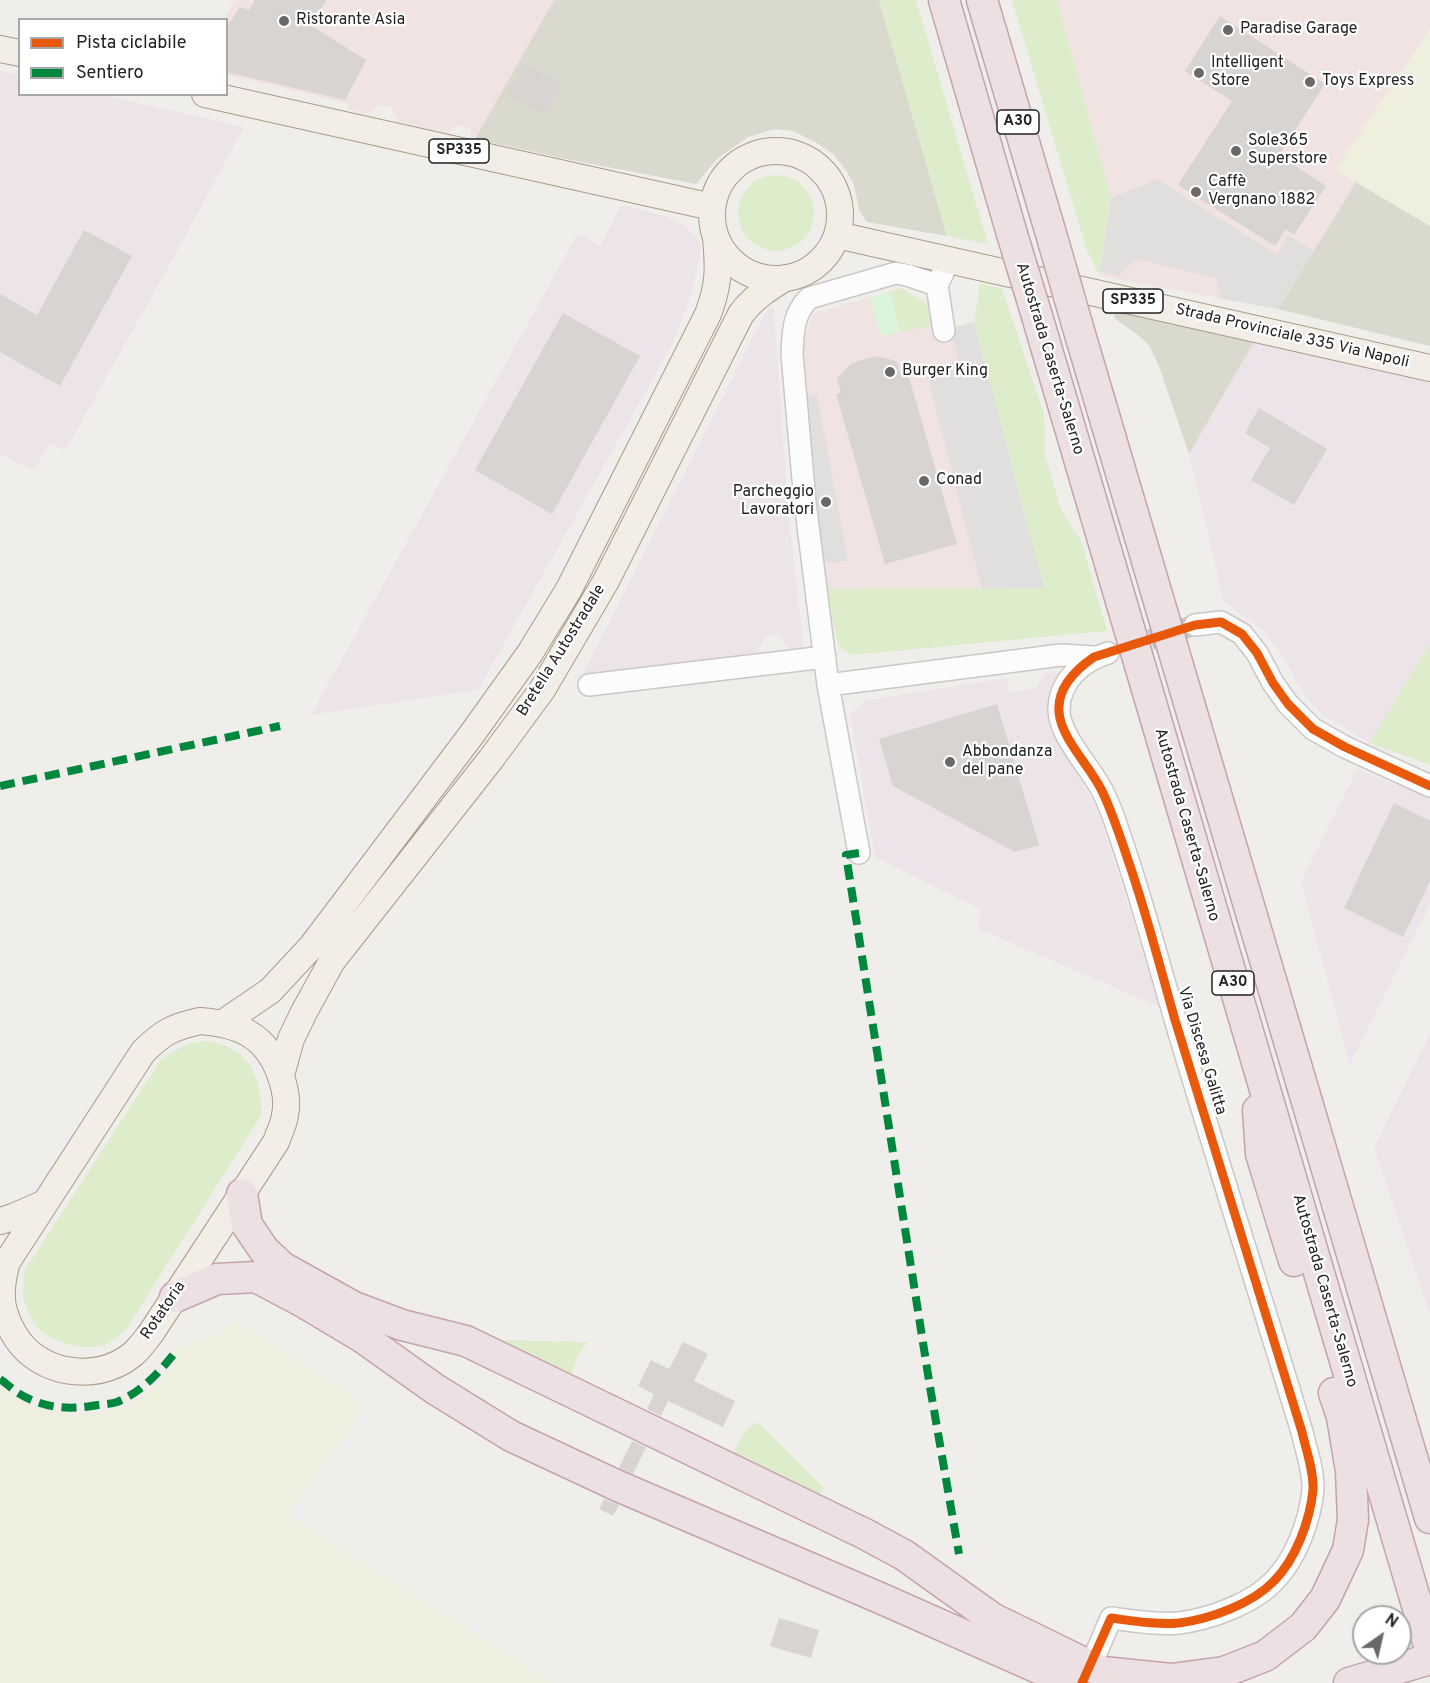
<!DOCTYPE html>
<html>
<head>
<meta charset="utf-8">
<style>
  body { margin:0 }
  #map { position:relative; width:1430px; height:1683px; overflow:hidden; background:#f0eeeb; font-family:Overpass,sans-serif }
  canvas { display:block }
  .legend { position:absolute; left:18px; top:18px; width:210px; height:78px; box-sizing:border-box; background:#fff; border:2px solid #a7a7a7; margin:0; padding:8px 10px; list-style:none; font-size:18px; color:#222 }
  .legend li { display:flex; align-items:center; gap:12px; height:30px }
  .legend b { width:30px; border:2px solid #a7a7a7 }
  .north { position:absolute; left:1352px; top:1605px; width:60px; height:60px; box-sizing:border-box; background:#fff; border:2px solid #a7a7a7; border-radius:50%; rotate:34deg; font-size:16px; font-weight:700; line-height:24px; text-align:center; color:#222 }
  .north::after { content:''; display:block; margin:auto; width:21px; height:27px; background:#6a6968; clip-path:polygon(50% 0,100% 100%,50% 72%,0 100%) }
</style>
</head>
<body>
<div id="map">
<canvas width="1430" height="1683"></canvas>
<ul class="legend">
<li><b style="height:8px;background:#e8590c"></b>Pista ciclabile</li>
<li><b style="height:8px;background:#00873e"></b>Sentiero</li>
</ul>
<div class="north">N</div>
</div>
<script>
const g = document.querySelector('canvas').getContext('2d');
g.lineJoin = 'round';
function fillPath(path, color) { g.fillStyle = color; g.fill(path, 'evenodd'); }
function trace(path, color, width, dash) { g.strokeStyle = color; g.lineWidth = width; g.lineCap = dash ? 'butt' : 'round'; g.setLineDash(dash || []); g.stroke(path); }
function write(font, color, halo, rows, align = 'center') {
  g.font = font + ' Overpass,sans-serif'; g.lineWidth = 4.5; g.setLineDash([]); g.textBaseline = 'middle'; g.strokeStyle = halo; g.fillStyle = color; for (const [text, x, y, turn = 0] of rows) {
    g.save(); g.translate(x, y); g.rotate((+turn || 0) * Math.PI / 180); g.textAlign = isNaN(turn) ? turn : align; if (halo) g.strokeText(text, 0, 0); g.fillText(text, 0, 0); g.restore();
  }
}
fillPath(new Path2D(`
  M235,0H554L475,139L471,138V129L457,125L448,133L398,122L391,107L379,105L368,114L347,109L349,104L227,75L226,20H223Z
  M1057,0H1430V29L1335,170L1356,182L1278,309L1100,276L1111,198Z
  M901,288L927,303L933,334L974,322L1044,588L825,589L801,355L812,314Z`), '#f1e3e1');
fillPath(new Path2D(`
  M0,71L19,75L20,94L103,95L244,127L180,246L65,451L50,443L34,470L0,454Z
  M621,205L665,216L686,227L696,237L701,244L700,255L691,295L673,343L478,690L311,715L578,233L600,246Z
  M774,307L789,519L804,651L791,652L778,634L766,636L753,659L581,678L768,308Z
  M1255,340L1430,383V644L1369,743L1324,715L1313,706L1296,681L1284,658L1262,629L1224,602L1189,454Z
  M1054,671L1060,674L1052,692L1059,742L1097,809L1102,823L1160,1007L977,928L982,910L875,857L850,716L864,701L1006,678L1010,692L1036,688L1045,672Z
  M1357,769L1430,798V903L1350,1065L1301,882Z
  M1430,1033V1314L1374,1148Z`), '#ede4e9');
fillPath(new Path2D(`
  M554,0H879L947,236L867,222L860,212L853,183L846,170L833,154L817,143L793,131L774,129L748,137L717,159L696,184L571,160L475,139Z
  M1356,182L1430,226V346L1278,309Z
  M1114,309L1255,340L1189,454L1159,366L1149,345L1139,336L1114,318Z`), '#d9d9cd');
fillPath(new Path2D(`
  M1430,29V226L1335,170Z
  M237,1321L363,1403L346,1433L285,1514L552,1683H0V1386L13,1395L43,1409L72,1415L100,1413L130,1405L161,1384L176,1366L169,1359L178,1348L212,1337Z`), '#efefdf');
fillPath(new Path2D(`
  M879,0H916L988,244L947,236Z
  M1012,0H1057L1111,198L1100,276L1087,251Z
  M738 213a38 38 0 1 1 76 0a38 38 0 1 1-76 0Z
  M980,283L1002,289L1044,414L1045,436L1044,451L1060,507L1074,531L1081,540L1107,631L852,655L839,647L825,589L1044,588L974,322Z
  M901,288L927,303L931,325L900,332L890,292Z
  M1430,644V765L1369,743Z
  M202,1041C248,1044 260,1073 262,1114L127,1328C119,1335 111,1344 100,1346C81,1351 48,1341 35,1325C30,1318 26,1308 24,1300C22,1291 23,1280 24,1271L160,1061C174,1050 185,1044 202,1041Z
  M504,1340L588,1342C577,1355 572,1365 572,1382L501,1350Z
  M758,1422L824,1488L818,1498L733,1460C736,1442 743,1431 758,1422Z`), '#ddeccb');
fillPath(new Path2D(`
  M890,292L900,332L881,336L869,298Z`), '#daf5da');
fillPath(new Path2D(`
  M1157,179L1277,255L1288,235L1314,251L1278,309L1222,299L1215,278L1136,259L1118,276L1100,272L1111,198Z
  M974,322L1044,588L982,589L926,371L959,360L950,329Z
  M817,395L848,561L822,563L803,398Z`), '#e0dfde');
fillPath(new Path2D(`
  M255,0H326L312,26L366,60L345,100L226,72V28L240,7L249,10Z
  M1220,16L1325,84L1279,155L1326,186L1294,235L1286,229L1275,246L1178,185L1232,101L1185,71Z
  M525,64L562,85L546,115L508,94Z
  M84,230L132,256L60,386L0,352V294L37,315Z
  M563,313L640,356L552,514L475,470Z
  M876,356L897,361L901,375L908,374L957,544L885,564L836,394L841,393L837,378L852,363Z
  M1259,408L1327,449L1294,505L1251,480L1270,448L1245,433Z
  M997,704L1039,845L1015,852L893,786L879,739Z
  M1394,803L1430,821V881L1403,937L1344,908Z
  M683,1342L708,1354L694,1381L735,1401L723,1427L668,1401L661,1416L647,1409L654,1394L638,1386L651,1360L669,1369Z
  M632,1441L646,1447L633,1474L619,1468Z
  M604,1499L619,1505L613,1516L599,1509Z
  M779,1618L819,1630L811,1658L770,1646Z`), '#d7d4d2');
trace(new Path2D(`
  M1121,649L1195,625`), '#c7c5c3', 21, [21, 10]);
const minor = new Path2D(`
  M943,273L937,285L944,331
  M1195,625L1221,622L1242,634L1257,653L1273,683L1288,704L1313,729L1345,747L1430,786
  M589,685L825,657
  M828,685L1061,655L1094,657
  M859,853L828,685L805,502L792,354C793,332 793,314 809,298L896,273L907,275L937,285
  M1097,1651L1111,1618C1134,1621 1157,1625 1179,1623C1210,1619 1252,1604 1274,1581C1296,1559 1310,1520 1313,1490C1314,1471 1306,1450 1302,1432C1260,1294 1216,1157 1175,1019C1157,958 1141,896 1120,836C1115,820 1109,804 1102,790C1090,767 1059,735 1059,710C1059,681 1082,661 1108,653`);
const major = new Path2D(`
  M0,49L20,53
  M205,94L712,207
  M712 215a64 64 0 1 1 128 0a64 64 0 1 1-128 0Z
  M837,235L1430,368
  M200,1021C239,1024 266,1035 280,1074C285,1087 288,1101 285,1115C284,1124 279,1133 276,1142L151,1333C146,1339 140,1348 133,1354C104,1378 60,1377 31,1354C17,1343 7,1324 3,1307C0,1292 3,1276 7,1262L143,1052C163,1032 173,1027 200,1021Z
  M223,1023L270,991L312,946L472,734L530,653L569,589L708,314C719,285 719,269 716,239
  M281,1075L291,1039L304,1012L332,961L491,759L542,690L606,581L741,314C753,298 767,289 785,278
  M0,1221L13,1217L45,1203`);
const highway = new Path2D(`
  M944,0L1012,234
  M982,0L1054,244
  M1037,316L1430,1649
  M1077,324L1430,1518
  M1258,1110L1261,1154L1294,1261
  M242,1194L247,1225L264,1250L282,1267L354,1307L402,1325L466,1341L865,1534L904,1555L992,1618L1125,1683
  M175,1297L217,1279L256,1277L305,1303L362,1337L435,1389L511,1436L618,1486L880,1598L1072,1683
  M1103,1672L1171,1679L1224,1672L1265,1656L1303,1627L1325,1599L1348,1550L1353,1520L1351,1471L1342,1417L1334,1393
  M1349,1683L1430,1659`);
trace(minor, '#c9c8c7', 24);
trace(major, '#a79c86', 28);
trace(highway, '#c5a2ac', 33);
trace(minor, '#fdfcfc', 21);
trace(major, '#f3ede7', 26);
trace(highway, '#ece0e2', 30);
const highwayBridge = new Path2D(`
  M1012,234L1037,316
  M1054,244L1077,324`);
trace(highwayBridge, '#c5a2ac', 33, []);
trace(highwayBridge, '#ece0e2', 30);
trace(new Path2D(`
  M0,786L280,726
  M859,853L846,855L930,1387L959,1554
  M0,1379C6,1383 12,1389 18,1393C44,1409 70,1410 98,1405C104,1404 111,1404 117,1402C140,1393 158,1374 173,1355`), '#00873e', 8, [15, 8]);
trace(new Path2D(`
  M1082,1683L1111,1618C1134,1621 1157,1625 1179,1623C1210,1619 1252,1604 1274,1581C1296,1559 1310,1520 1313,1490C1314,1471 1306,1450 1302,1432C1260,1294 1216,1157 1175,1020C1160,967 1147,915 1129,863C1121,839 1113,814 1102,791C1091,767 1061,739 1059,712C1057,688 1075,670 1094,657L1195,625L1221,622L1242,634L1257,653L1273,683L1288,704L1313,729L1345,747L1430,786`), '#e8590c', 9);
for (const [x, y, r, color] of [
  [284,21,6,"#6a6968"],
  [1228,30,6,"#6a6968"],
  [1199,73,6,"#6a6968"],
  [1310,82,6,"#6a6968"],
  [1236,151,6,"#6a6968"],
  [1196,192,6,"#6a6968"],
  [890,372,6,"#6a6968"],
  [924,481,6,"#6a6968"],
  [826,502,6,"#6a6968"],
  [950,762,6,"#6a6968"]
]) { const dot = new Path2D(); dot.arc(x, y, r, 0, 2 * Math.PI); g.fillStyle = color; g.fill(dot); trace(dot, '#fff', 2); }
for (const [x, y, w] of [
  [1018,122,42],
  [459,151,60],
  [1133,301,60],
  [1233,983,42]
]) { const box = new Path2D(); box.roundRect(x - w / 2, y - 12, w, 24, 4.5); g.fillStyle = '#fff'; g.fill(box); trace(box, '#222', 1.5); }
write('bold 15px', '#222', null, [
  ["A30",1018,122],
  ["SP335",459,151],
  ["SP335",1133,301],
  ["A30",1233,983]
]);
write('16px', '#222', '#fff', [
  ["Ristorante Asia",296,21],
  ["Paradise Garage",1240,30],
  ["Intelligent",1211,64],
  ["Store",1211,82],
  ["Toys Express",1322,82],
  ["Sole365",1248,142],
  ["Superstore",1248,160],
  ["Caffè",1208,183],
  ["Vergnano 1882",1208,201],
  ["Burger King",902,372],
  ["Conad",936,481],
  ["Parcheggio",814,493,"right"],
  ["Lavoratori",814,511,"right"],
  ["Abbondanza",962,753],
  ["del pane",962,771]
], 'left');
write('16px', '#222', '#fff', [
  ["Strada Provinciale 335 Via Napoli",1292,337,13],
  ["Autostrada Caserta-Salerno",1049,359,73],
  ["Bretella Autostradale",562,651,-58],
  ["Autostrada Caserta-Salerno",1186,825,74],
  ["Via Discesa Galitta",1201,1051,73],
  ["Autostrada Caserta-Salerno",1324,1291,74],
  ["Rotatoria",164,1311,-56]
]);
</script>
</body>
</html>
